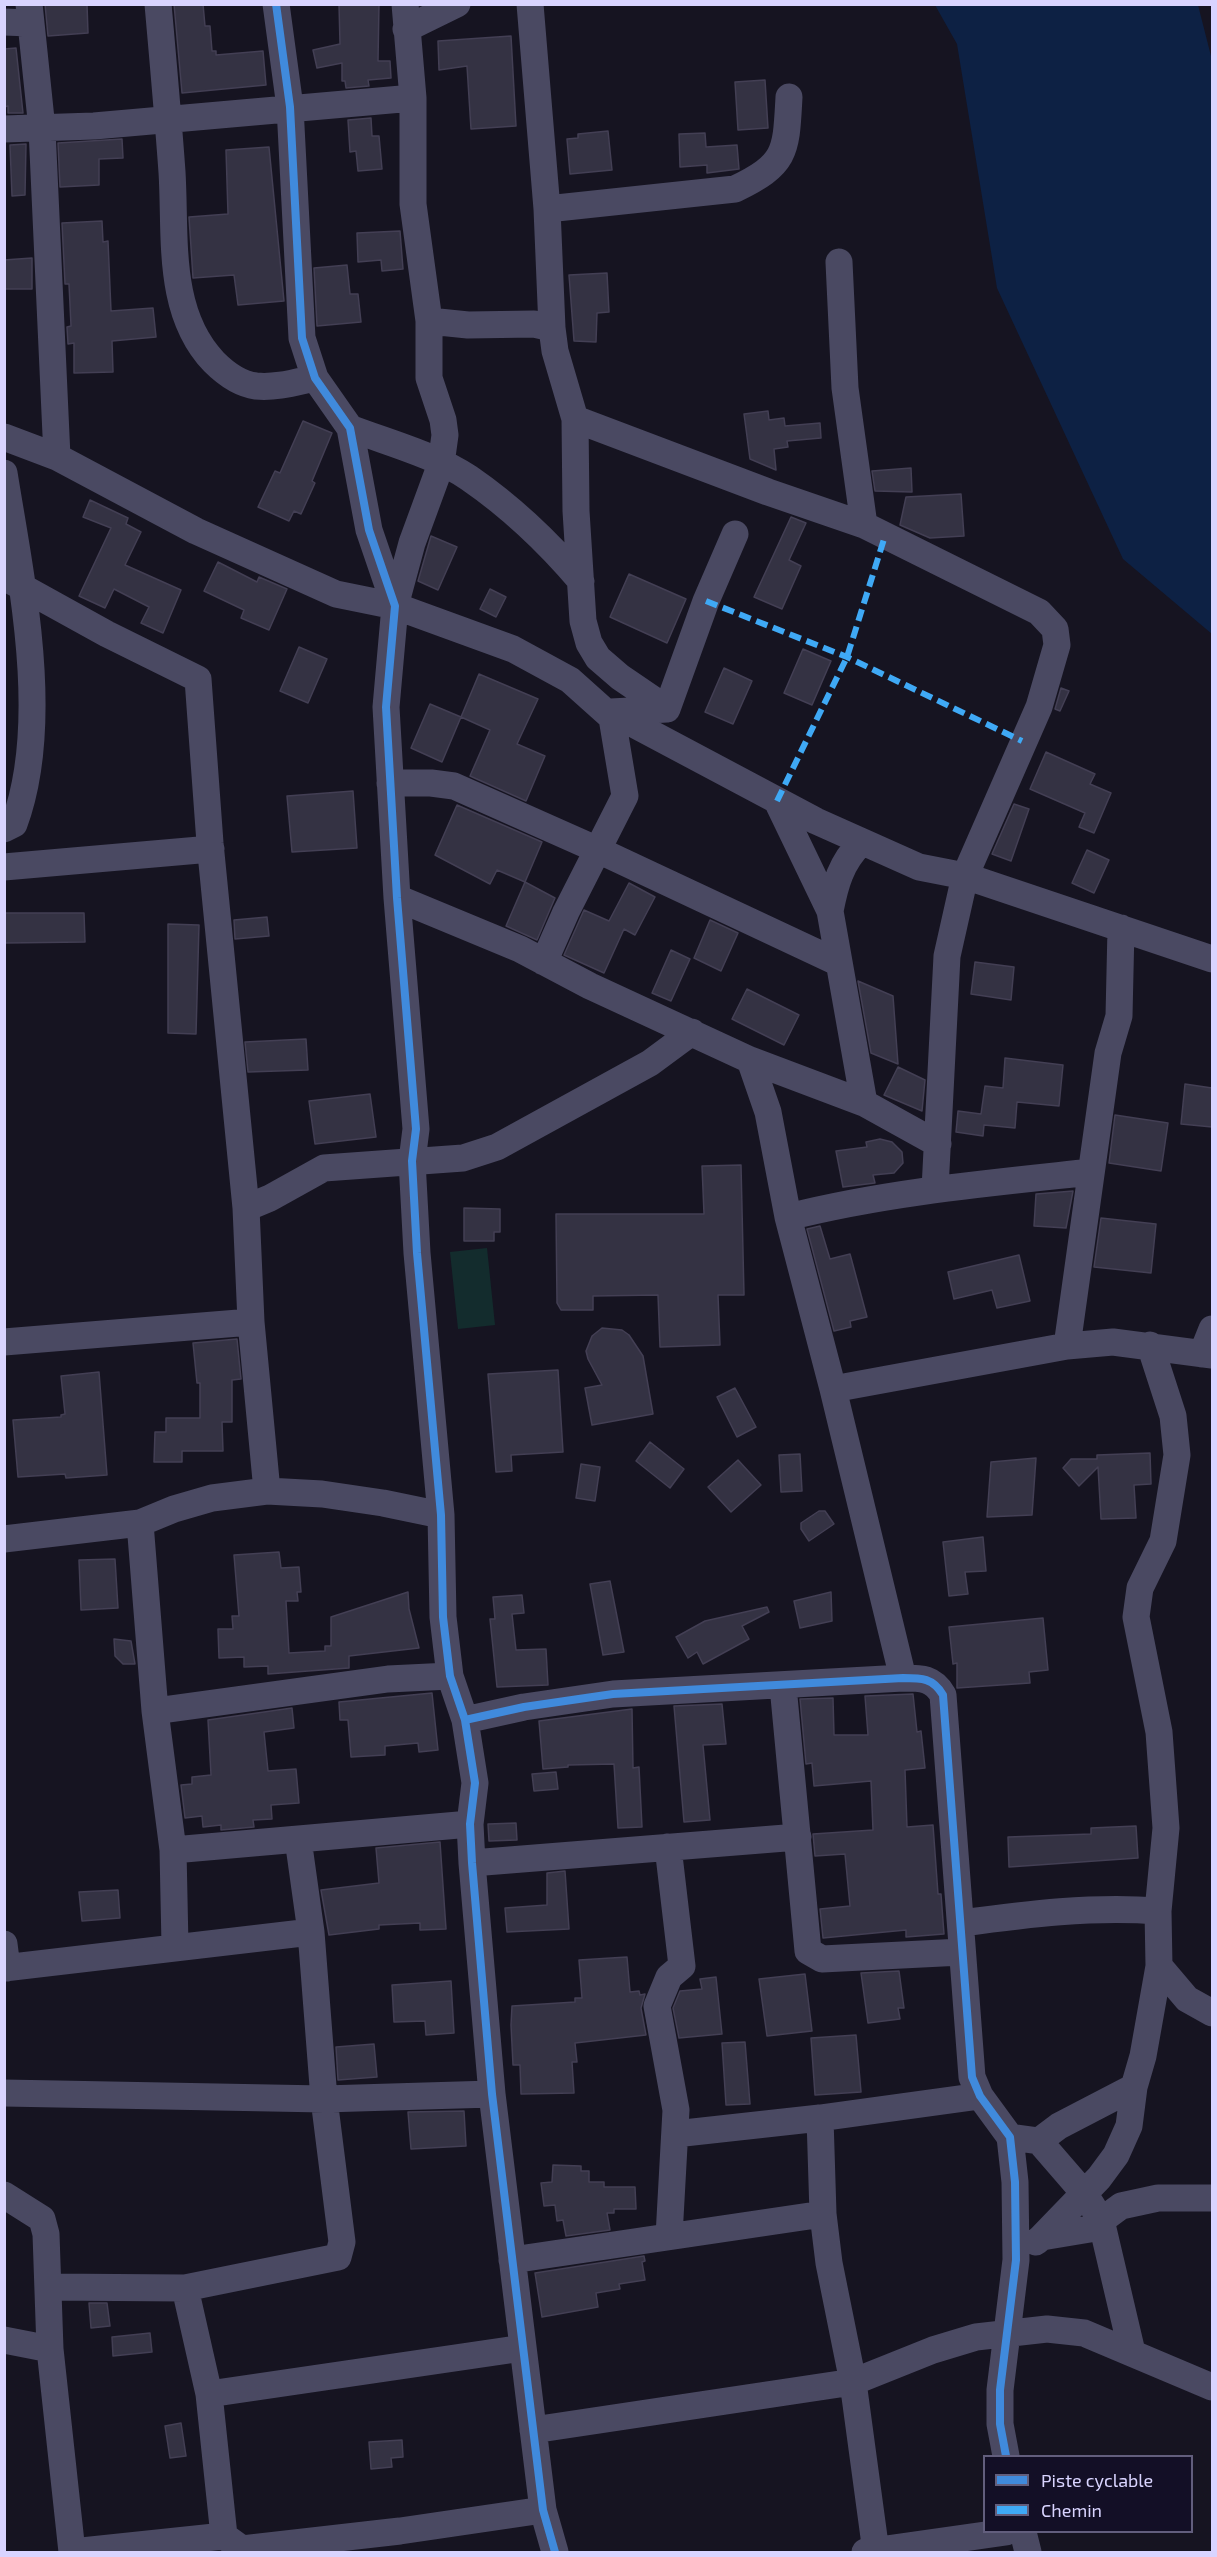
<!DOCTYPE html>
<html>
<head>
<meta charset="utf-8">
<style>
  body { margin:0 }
  #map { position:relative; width:1217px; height:2557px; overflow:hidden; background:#161421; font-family:"Exo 2",sans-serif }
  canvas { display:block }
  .frame { position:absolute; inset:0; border:6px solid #d9d4ff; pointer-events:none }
  .legend { position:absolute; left:983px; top:2455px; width:210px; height:78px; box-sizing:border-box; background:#130f26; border:2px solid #625e7d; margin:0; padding:8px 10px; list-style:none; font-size:18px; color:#d9d4ff }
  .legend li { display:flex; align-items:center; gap:12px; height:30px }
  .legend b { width:30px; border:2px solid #625e7d }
</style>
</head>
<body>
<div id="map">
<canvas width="1217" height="2557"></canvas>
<div class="frame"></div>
<ul class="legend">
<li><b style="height:8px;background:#408adc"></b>Piste cyclable</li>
<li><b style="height:8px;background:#3fa9f5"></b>Chemin</li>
</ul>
</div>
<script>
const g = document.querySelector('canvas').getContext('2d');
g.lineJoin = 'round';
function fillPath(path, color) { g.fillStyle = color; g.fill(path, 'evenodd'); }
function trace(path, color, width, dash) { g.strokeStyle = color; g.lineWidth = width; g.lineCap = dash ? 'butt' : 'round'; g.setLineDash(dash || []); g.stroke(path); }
fillPath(new Path2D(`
  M487,1248L495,1325L458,1329L450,1252Z`), '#132c2d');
fillPath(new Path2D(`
  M935,5H1198L1212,60V634L1123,559L997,288L957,44Z`), '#0d2144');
const building = new Path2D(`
  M45,4H87L88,33L48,36Z
  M174,4H203L205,26H210L212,51H216V55L263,51L266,85L182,93Z
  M339,4H379L378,61H390L391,78L368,80L369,86L346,88L345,81H342V63L317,68L313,50L340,44Z
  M511,36L516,126L471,129L467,66L439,70L438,41Z
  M16,48L23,113H8V106L4,107V49Z
  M765,80L768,128L738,130L735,82Z
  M371,118L372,136H379L382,169L358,171L356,151L350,152L348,120Z
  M608,131L612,170L570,174L567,139L578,138V134Z
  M705,133L706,147L737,145L739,169L707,173V165L680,167L679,134Z
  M122,139L123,158L99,159V185L60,187L58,143Z
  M26,144L25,195L12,196L10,145Z
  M269,147L284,301L238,305L234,275L193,278L189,217L228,214L226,150Z
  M102,221L103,242L108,241L111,311L153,308L156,337L112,341L113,372L74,373V343L68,344L67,327L71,326L69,284H65L62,223Z
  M400,231L403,269L382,271L381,260L358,262L357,233Z
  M32,258V289H4V260Z
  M347,265L350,294H358L361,322L317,326L314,268Z
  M607,273L609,312L597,313L596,342L574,341L569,275Z
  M768,411L769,420L784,418L785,426L820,423L821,438L787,441L788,447L774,449L776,470L750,459L744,414Z
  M303,421L332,433L312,481L315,483L301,514L294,511L289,521L258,507L275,471L280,473Z
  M911,468L912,492L875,491L872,471Z
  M961,494L964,536L930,538L900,525L906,497Z
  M90,500L128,518L126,524L141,532L125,565L181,590L163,633L141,623L149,607L114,589L105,608L79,596L111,528L83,517Z
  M791,517L806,523L789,560L801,566L782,609L754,597Z
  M431,536L457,547L438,590L418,581Z
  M218,562L257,582L259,577L287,589L269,630L241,618L244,610L204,591Z
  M629,574L686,599L667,643L610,617Z
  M490,589L506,597L496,617L480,609Z
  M299,647L327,659L308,703L280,691Z
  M803,649L831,661L812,705L784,693Z
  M724,668L752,681L733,724L705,712Z
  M479,674L538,699L517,744L545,756L526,801L470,776L490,730L461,717Z
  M1061,688L1069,691L1060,711L1055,709Z
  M430,704L461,717L442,762L411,748Z
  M1046,752L1095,774L1090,784L1111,793L1094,833L1079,827L1085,813L1030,789Z
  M353,791L357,848L292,852L287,796Z
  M1014,804L1029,809L1011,861L992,854Z
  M457,805L542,842L525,882L497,870L490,884L435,855Z
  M1087,850L1109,860L1094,893L1072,883Z
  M525,882L555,898L537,940L506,926Z
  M629,883L655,897L635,935L624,929L604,973L564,955L584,910L609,921Z
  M4,913H84L85,942L4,943Z
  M267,917L269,936L235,939L234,920Z
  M710,920L738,933L721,971L694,958Z
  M168,924L199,925L196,1034L168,1033Z
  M671,950L690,959L671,1001L652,993Z
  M975,962L1014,967L1011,1000L971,994Z
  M858,981L893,996L898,1064L871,1053Z
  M747,989L799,1015L784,1045L732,1019Z
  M306,1039L308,1070L248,1072L245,1042Z
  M1005,1058L1063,1065L1059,1106L1017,1102L1015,1128L984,1125L983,1136L956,1132L958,1111L981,1114L985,1086L1003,1088Z
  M898,1067L925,1080L922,1111L884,1095Z
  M1185,1084L1212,1088V1127L1181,1124Z
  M370,1094L376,1137L315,1144L309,1101Z
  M1115,1115L1168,1123L1161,1171L1109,1163Z
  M880,1139L892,1142L902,1152L903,1163L894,1173L873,1175L875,1183L843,1187L836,1151L867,1147L866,1142Z
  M741,1165L744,1295H718L720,1345L660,1347L658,1295L593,1296V1310H561L557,1303L556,1214H704L702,1166Z
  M1073,1191L1066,1228L1034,1226L1036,1194Z
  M464,1208L500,1209V1232H494V1241H464Z
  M1101,1218L1156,1224L1151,1273L1094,1267Z
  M820,1226L830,1259L850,1254L867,1317L850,1321L851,1327L834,1331L807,1229Z
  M1019,1255L1030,1301L997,1308L992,1290L954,1299L948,1272Z
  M602,1328L622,1330L629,1335L643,1356L653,1414L592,1425L585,1388L602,1385L588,1359L586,1351L592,1336Z
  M237,1339L241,1379L232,1380V1422H222L223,1451H182V1462H154L155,1432H166V1418H200V1383H197L193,1343Z
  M558,1370L563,1452L511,1455L512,1471L496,1472L488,1374Z
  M99,1372L107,1475L66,1478L65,1474L18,1477L13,1420L61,1417V1415L65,1414L61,1376Z
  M735,1388L756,1427L737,1437L717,1397Z
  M650,1442L684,1469L670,1488L636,1461Z
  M1150,1453L1151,1484L1134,1485L1136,1518L1101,1519L1098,1467L1079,1486L1063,1468L1071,1459H1097V1455Z
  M800,1454L802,1491L781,1492L779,1455Z
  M1036,1458L1032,1515L987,1517L991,1462Z
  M738,1460L761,1485L731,1512L708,1487Z
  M581,1464L600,1467L595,1501L576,1498Z
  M819,1511H825L834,1524L809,1541L801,1529V1523Z
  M983,1537L986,1571L965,1572L968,1594L949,1596L943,1542Z
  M279,1552L281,1568L299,1567L301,1592H297L298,1601H286L289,1653L325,1651V1646H331V1617L408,1592L409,1609L419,1648L349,1656V1668L268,1674V1666L244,1667V1657L219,1658L218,1629H233L232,1616H239L234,1555Z
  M115,1559L118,1608L81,1610L79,1560Z
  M610,1581L624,1652L603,1655L590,1584Z
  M831,1592L832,1621L800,1628L794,1601Z
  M522,1595L524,1613L512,1614L516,1650L546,1649L548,1685L497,1687L490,1619H495L493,1597Z
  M767,1607L769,1612L742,1626L749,1639L703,1664L697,1652L688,1658L676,1637L705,1621Z
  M1043,1618L1048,1670L1029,1672L1030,1683L957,1688V1663L953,1664L949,1627Z
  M114,1639L131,1641L135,1664H123L115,1656Z
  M432,1693L438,1750L419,1752L418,1743L385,1746V1755L351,1757L348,1720H340L339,1702Z
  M913,1694L917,1732L921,1731L925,1768L905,1770L907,1827L933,1825L938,1894H941L944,1934L906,1937V1930L823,1938L820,1909L850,1906L845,1854L815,1856L813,1834L873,1830L871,1781L814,1786L812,1763L806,1764L800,1699L833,1698L834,1735H868L865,1696Z
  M722,1704L726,1744L703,1745L710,1820L684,1822L674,1706Z
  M292,1708L294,1728L264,1732L268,1771L296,1769L299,1803L271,1805L272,1819L253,1820L254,1827L221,1830V1825L203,1827L202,1816L185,1818L181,1785L192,1784V1777L211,1775L208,1720Z
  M632,1709L633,1768L639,1767L642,1827L618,1828L614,1764L568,1765V1767L543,1769L539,1721Z
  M556,1772L558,1789L534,1791L532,1774Z
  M516,1823L517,1840L489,1841L488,1824Z
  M1136,1826L1138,1858L1009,1867L1008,1837L1091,1834V1828Z
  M440,1842L446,1929L420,1930V1923L379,1925V1929L329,1935L321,1890L379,1883L376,1848Z
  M565,1871L569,1929L507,1932L505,1908L547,1905V1873Z
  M118,1890L120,1918L82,1921L79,1892Z
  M627,1957L630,1992L639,1991L640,1995L645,1994L641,2008L646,2035L575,2043L577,2062H572L574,2093L521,2094L520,2065H513L511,2025L512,2006L575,2002V1998H582L579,1960Z
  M899,1971L904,2008H898L900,2019L868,2023L861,1973Z
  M805,1974L812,2031L767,2036L759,1979Z
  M716,1977L722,2034L679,2038L673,2008L680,1991L702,1989L700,1979Z
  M451,1981L454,2033L426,2035L425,2021L394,2022L392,1985Z
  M856,2035L861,2092L815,2095L811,2038Z
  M745,2042L750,2104L726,2105L722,2043Z
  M374,2044L377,2077L338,2080L336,2047Z
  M464,2111L466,2146L411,2149L408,2112Z
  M553,2165L581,2166V2171H589V2182H604V2187H635L636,2209H614V2213H607L610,2230L566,2236L563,2220L557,2221L555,2205L544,2206L541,2183L552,2182Z
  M644,2256L645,2261L642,2262L645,2280L619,2284L620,2289L596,2293L598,2307L542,2317L535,2273Z
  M89,2303H107L110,2326L91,2328Z
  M150,2333L152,2352L113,2356L112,2337Z
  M181,2423L186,2456L170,2458L165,2426Z
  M402,2440L403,2457L391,2458L392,2467L371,2469L369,2442Z`);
fillPath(building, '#343243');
trace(building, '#433f54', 1.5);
trace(new Path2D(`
  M29,4L42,129L57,457
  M158,4C163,60 168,116 172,172C176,236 166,312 214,362C225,373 240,384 256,386C276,388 296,382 315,378
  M276,4L290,107L302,338L315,378L350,428L369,530L395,606L386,707L397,898L416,1129L412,1161L417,1253L441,1515L443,1617L450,1676L465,1720L475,1783L470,1824L472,1863L492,2094L543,2510L555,2552
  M405,4L413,98V204L429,321L468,325L534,324L552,328L555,351L575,419L576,511L583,621L589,643L598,658L620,677L667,709
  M530,4L547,209L552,328
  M4,22L30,23
  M406,29L457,4
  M4,129L94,126L413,98
  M547,209L735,189C787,164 786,152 789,97
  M839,262L845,388L864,525
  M575,419L768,492L864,525L1039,612L1055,629L1057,645L1039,707L965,876L947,956L935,1189
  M350,428C389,443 435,455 469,478C511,507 548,542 581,581
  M4,437L57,457L196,531L336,594L395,606L412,543L441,464L445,435L443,420L429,378V321
  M4,473C21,579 52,722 14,824L4,829
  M4,577L107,634L198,679L210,843L246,1208L251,1322L267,1491
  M395,606L513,649L570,680L608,714L611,712L667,709L706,601L735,534
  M611,712L816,821L919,867L965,876L1212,959
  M390,783H431L454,786L598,850L839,963
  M777,801L830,911L864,1103
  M4,867L211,849
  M397,898L520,949L590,986L750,1060L768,1112L788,1217L833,1389L903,1678
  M830,911C835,885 841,862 861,843
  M544,962L566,912L625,796L611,712
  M750,1060L864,1103L938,1144
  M246,1208L270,1198L324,1168L463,1158L497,1147L650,1063L692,1032
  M788,1217C887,1192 989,1183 1091,1172
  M4,1342L251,1322
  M1067,1346L1108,1053L1119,1016L1121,928
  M1202,1354L1212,1329
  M833,1389L1067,1346L1113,1342L1212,1355
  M140,1523L155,1711L173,1850L175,1946
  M4,1539L140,1523L174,1509L212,1498L267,1491L322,1494L383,1503L441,1515
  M783,1686L808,1951L822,1959L962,1952
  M155,1711L388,1679L450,1676
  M465,1720L524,1707L613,1694L903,1678C922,1678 933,1678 943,1695L972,2077L980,2096L1010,2137L1015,2182L1016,2260L1000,2390V2424L1006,2456
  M668,1847L682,1966L669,1977L657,2006L676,2110L669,2236
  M173,1850L470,1824
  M472,1863L798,1837
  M962,1923C1028,1914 1092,1906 1158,1911
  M4,1944L7,1968
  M1159,1966L1187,1999L1212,2013
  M4,1968L311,1932
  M4,2093L324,2099L492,2094
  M820,2118L823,2214L829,2263L853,2382L876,2552
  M675,2134L820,2118L980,2096
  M1010,2137L1039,2141L1084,2193L1101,2220L1132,2352
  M1039,2141L1059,2126L1134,2087
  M4,2195L42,2219L46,2234L50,2349L72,2552
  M1042,2237L1099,2178L1116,2155L1129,2126L1134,2087L1143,2056L1159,1966L1158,1911L1166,1828L1159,1732L1136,1617L1140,1588L1163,1541L1177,1455L1173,1416L1150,1345
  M1036,2242L1042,2237L1090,2229L1121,2206L1158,2198H1212
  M512,2260L823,2214
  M48,2287L185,2288L338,2257L342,2242L324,2099L311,1932L298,1839
  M185,2288L209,2394L224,2536
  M4,2340L50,2349
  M209,2394L523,2348
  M533,2430L853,2382L933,2350L976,2337L1047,2329L1084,2333L1212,2387
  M1023,2532L1028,2552
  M72,2552L224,2536L242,2549L400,2531L543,2510
  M865,2552L1006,2532`), '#4a4962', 27);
trace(new Path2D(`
  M706,601L847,657L1022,741
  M777,801L847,657L885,536`), '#3fa9f5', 6, [12, 6]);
trace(new Path2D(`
  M276,4L290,107L302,338L315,378L350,428L369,530L395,606L386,707L397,898L416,1129L412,1161L417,1253L441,1515L443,1617L450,1676L465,1720L475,1783L470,1824L472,1863L492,2094L543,2510L555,2552
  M465,1720L524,1707L613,1694L903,1678C922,1678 933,1678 943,1695L972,2077L980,2096L1010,2137L1015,2182L1016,2260L1000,2390V2424L1006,2456`), '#408adc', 8);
</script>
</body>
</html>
